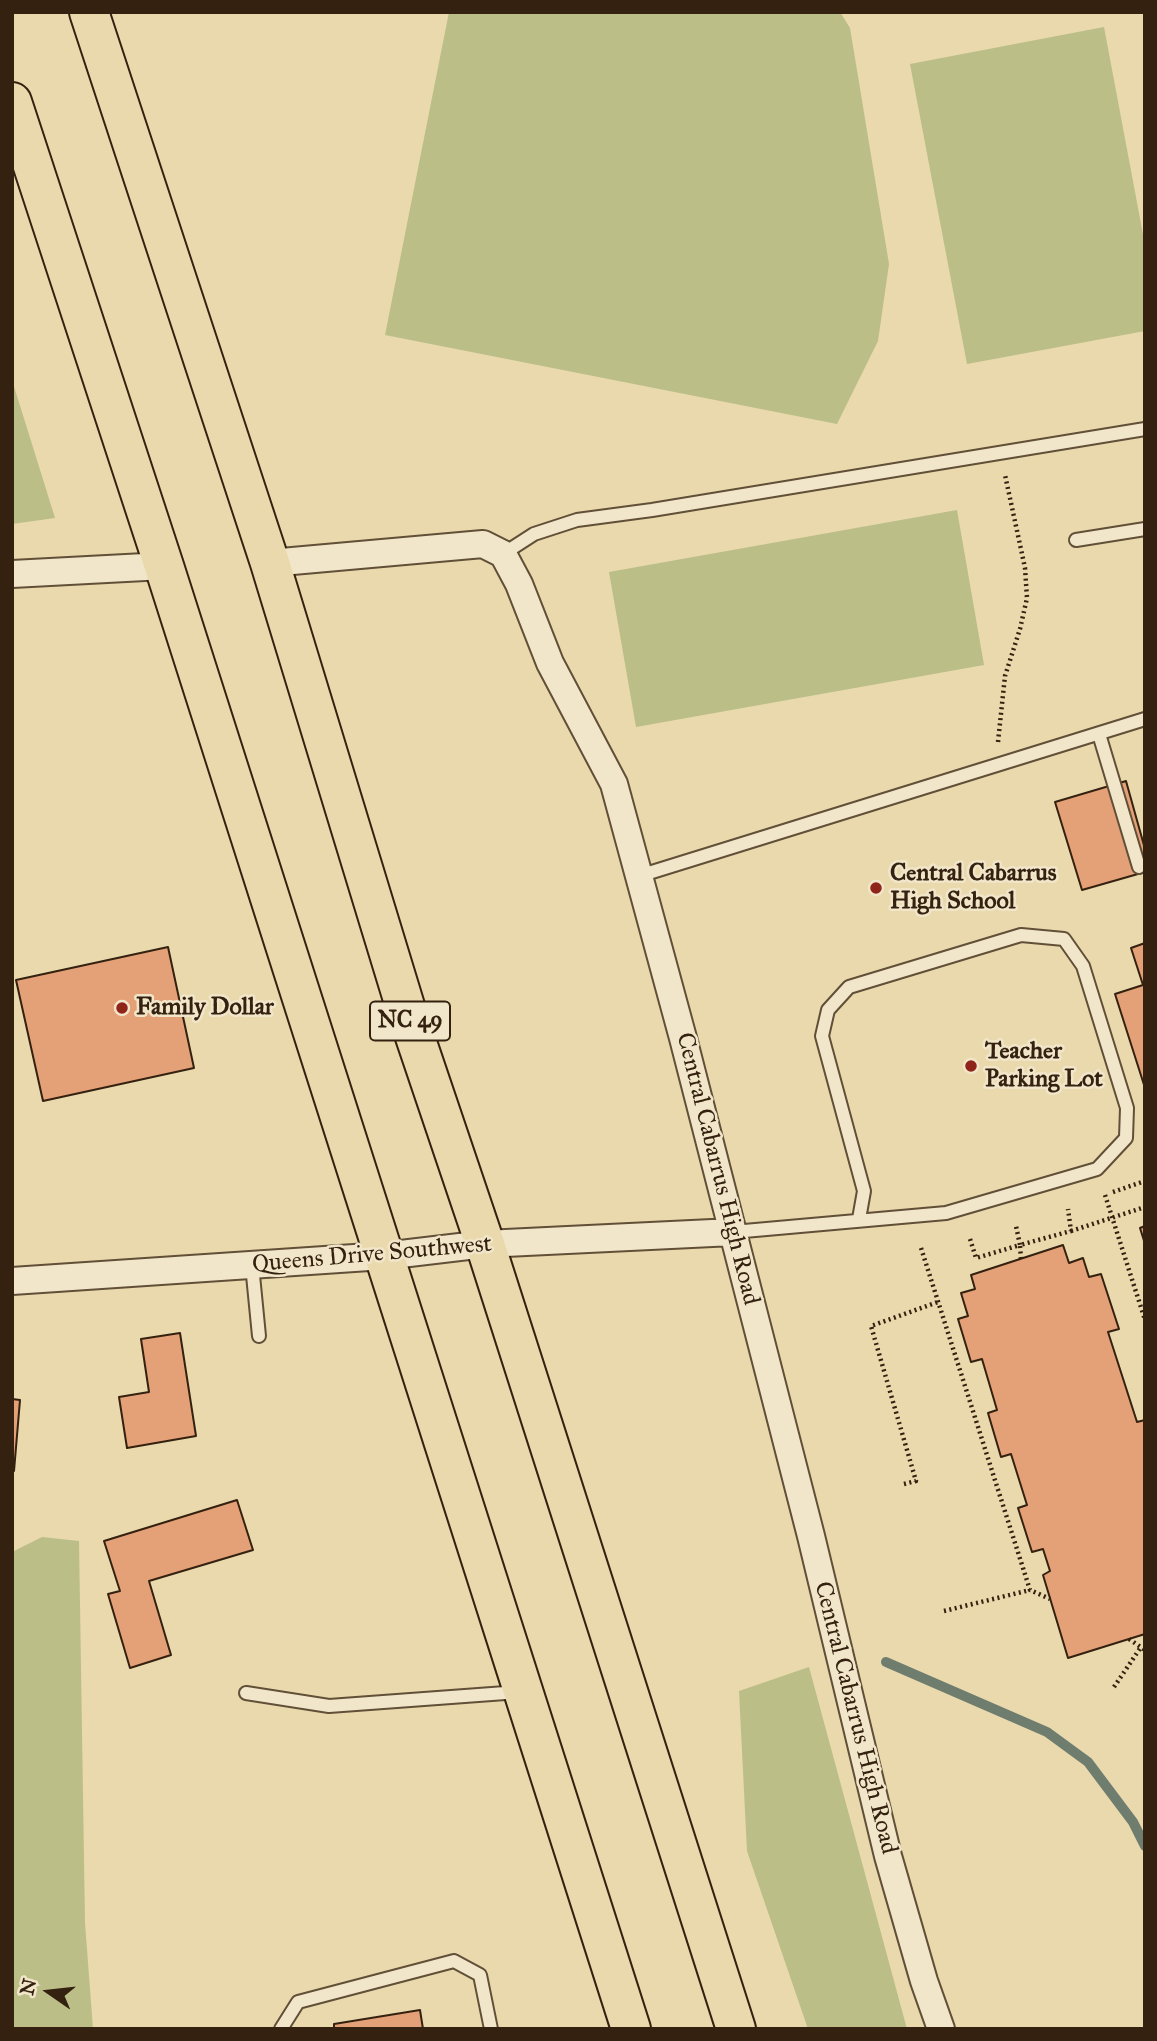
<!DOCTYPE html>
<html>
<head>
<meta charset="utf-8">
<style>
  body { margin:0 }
  #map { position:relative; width:1157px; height:2041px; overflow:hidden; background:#e9d9ad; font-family:"IM FELL Great Primer",serif }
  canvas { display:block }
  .frame { position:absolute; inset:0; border:14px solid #342110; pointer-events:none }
  .north { position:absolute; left:14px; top:1957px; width:70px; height:70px; -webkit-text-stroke:5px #f1e6ca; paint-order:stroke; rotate:284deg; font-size:19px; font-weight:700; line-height:28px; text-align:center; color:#342110 }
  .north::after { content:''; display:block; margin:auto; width:24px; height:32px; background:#342110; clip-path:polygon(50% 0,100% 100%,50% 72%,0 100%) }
</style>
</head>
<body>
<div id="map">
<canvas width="1157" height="2041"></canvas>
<div class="frame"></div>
<div class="north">N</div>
</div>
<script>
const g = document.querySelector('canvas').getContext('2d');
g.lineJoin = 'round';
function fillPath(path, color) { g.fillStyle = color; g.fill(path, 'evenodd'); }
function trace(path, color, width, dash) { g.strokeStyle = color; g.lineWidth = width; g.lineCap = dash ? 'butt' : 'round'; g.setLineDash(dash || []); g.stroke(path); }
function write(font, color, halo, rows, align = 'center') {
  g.font = font + ' "IM FELL Great Primer",serif'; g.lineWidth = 5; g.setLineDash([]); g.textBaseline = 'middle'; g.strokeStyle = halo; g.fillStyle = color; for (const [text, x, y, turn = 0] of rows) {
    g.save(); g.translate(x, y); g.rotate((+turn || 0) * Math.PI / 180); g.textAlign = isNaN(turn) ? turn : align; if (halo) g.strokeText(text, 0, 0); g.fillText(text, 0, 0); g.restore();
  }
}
fillPath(new Path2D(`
  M449,12H840L850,28L889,264L878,341L837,424L385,335Z
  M1104,27L1145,245V331L967,364L910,64Z
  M12,380L55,518L12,524Z
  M957,510L984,665L636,727L609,572Z
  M42,1537L79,1541L85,1923L93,2029H12V1552Z
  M809,1667L907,2029H808L747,1851L739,1691Z`), '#bbbe86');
trace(new Path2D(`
  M886,1662L1047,1732L1088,1762L1133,1822L1145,1846`), '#6f7d6e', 10);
const building = new Path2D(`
  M1126,781L1145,849V872L1082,890L1055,802Z
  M1145,943V1088L1115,994L1143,985L1131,948Z
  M168,947L194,1068L43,1101L16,980Z
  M1145,1226V1244L1140,1228Z
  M1063,1245L1069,1263L1083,1258L1089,1277L1101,1274L1119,1329L1108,1332L1137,1422L1145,1420V1634L1068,1658L1043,1575L1050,1571L1043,1549L1032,1552L1018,1508L1027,1505L1011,1454L1001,1457L988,1413L997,1410L982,1359L971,1362L958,1319L968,1316L961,1293L975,1289L971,1275Z
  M180,1333L196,1436L127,1448L119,1397L149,1392L141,1339Z
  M12,1399L20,1400L14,1471H12Z
  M237,1500L253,1550L149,1581L171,1655L130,1668L108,1594L120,1591L104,1541Z
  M420,2010L423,2029H334V2024Z`);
fillPath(building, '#e4a077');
trace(building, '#342110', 2);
const service = new Path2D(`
  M1076,540L1145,529
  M503,554L534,534L577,520L652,510L1145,429
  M1099,734L1139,867
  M639,876L1145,719
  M733,1232L946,1213L1097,1169L1126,1138L1127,1108L1083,966L1064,939L1021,935L849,987L828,1010L822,1036L864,1191L859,1219
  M252,1265L259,1336
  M246,1693L329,1706L519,1692
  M281,2029L298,2002L454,1961L480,1975L491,2029`);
const minor = new Path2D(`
  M270,563L483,544L503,554L519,584L550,663L614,784L683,1038L811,1536L888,1856L924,1981L941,2029
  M12,574L164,566
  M12,1281L384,1256L485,1244L733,1232`);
const trunk = new Path2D(`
  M89,12L270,563L408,1016L485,1244L736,2029
  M12,102L164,566L631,2029`);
trace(service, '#614f37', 16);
trace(minor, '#614f37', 30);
trace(trunk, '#342110', 42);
trace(new Path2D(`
  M998,742L1005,676L1020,629L1027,598L1025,568L1005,475
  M1113,1192L1145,1181
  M1105,1195L1145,1320
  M1071,1231L1145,1207
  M970,1239L976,1258L1020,1245L1016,1226
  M921,1248L1030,1590L1050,1599
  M1021,1259L1020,1245L1071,1231L1068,1209
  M904,1484L916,1481L871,1326L938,1302
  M944,1611L1030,1590
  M1129,1639L1145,1650
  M1114,1687L1141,1647`), '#342110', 4.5, [2, 3.5]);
trace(service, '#f1e6ca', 12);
trace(minor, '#f1e6ca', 26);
trace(trunk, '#e9d9ad', 38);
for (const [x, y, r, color] of [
  [876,888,7,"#8f2418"],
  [122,1008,7,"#8f2418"],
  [971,1066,7,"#8f2418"]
]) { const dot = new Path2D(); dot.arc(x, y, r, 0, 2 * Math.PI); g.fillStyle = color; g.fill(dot); trace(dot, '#f1e6ca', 2.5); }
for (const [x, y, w] of [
  [410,1021,80]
]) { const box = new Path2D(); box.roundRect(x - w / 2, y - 19.5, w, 39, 5); g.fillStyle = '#f1e6ca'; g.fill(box); trace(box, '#342110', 2); }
write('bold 23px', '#342110', null, [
  ["NC 49",410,1021]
]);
write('bold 24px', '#342110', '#f1e6ca', [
  ["Central Cabarrus",890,874],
  ["High School",890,902],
  ["Family Dollar",136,1008],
  ["Teacher",985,1052],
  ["Parking Lot",985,1080]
], 'left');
write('24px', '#342110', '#f1e6ca', [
  ["Central Cabarrus High Road",717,1169,76],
  ["Queens Drive Southwest",372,1255,-5],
  ["Central Cabarrus High Road",855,1718,76]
]);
</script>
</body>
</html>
